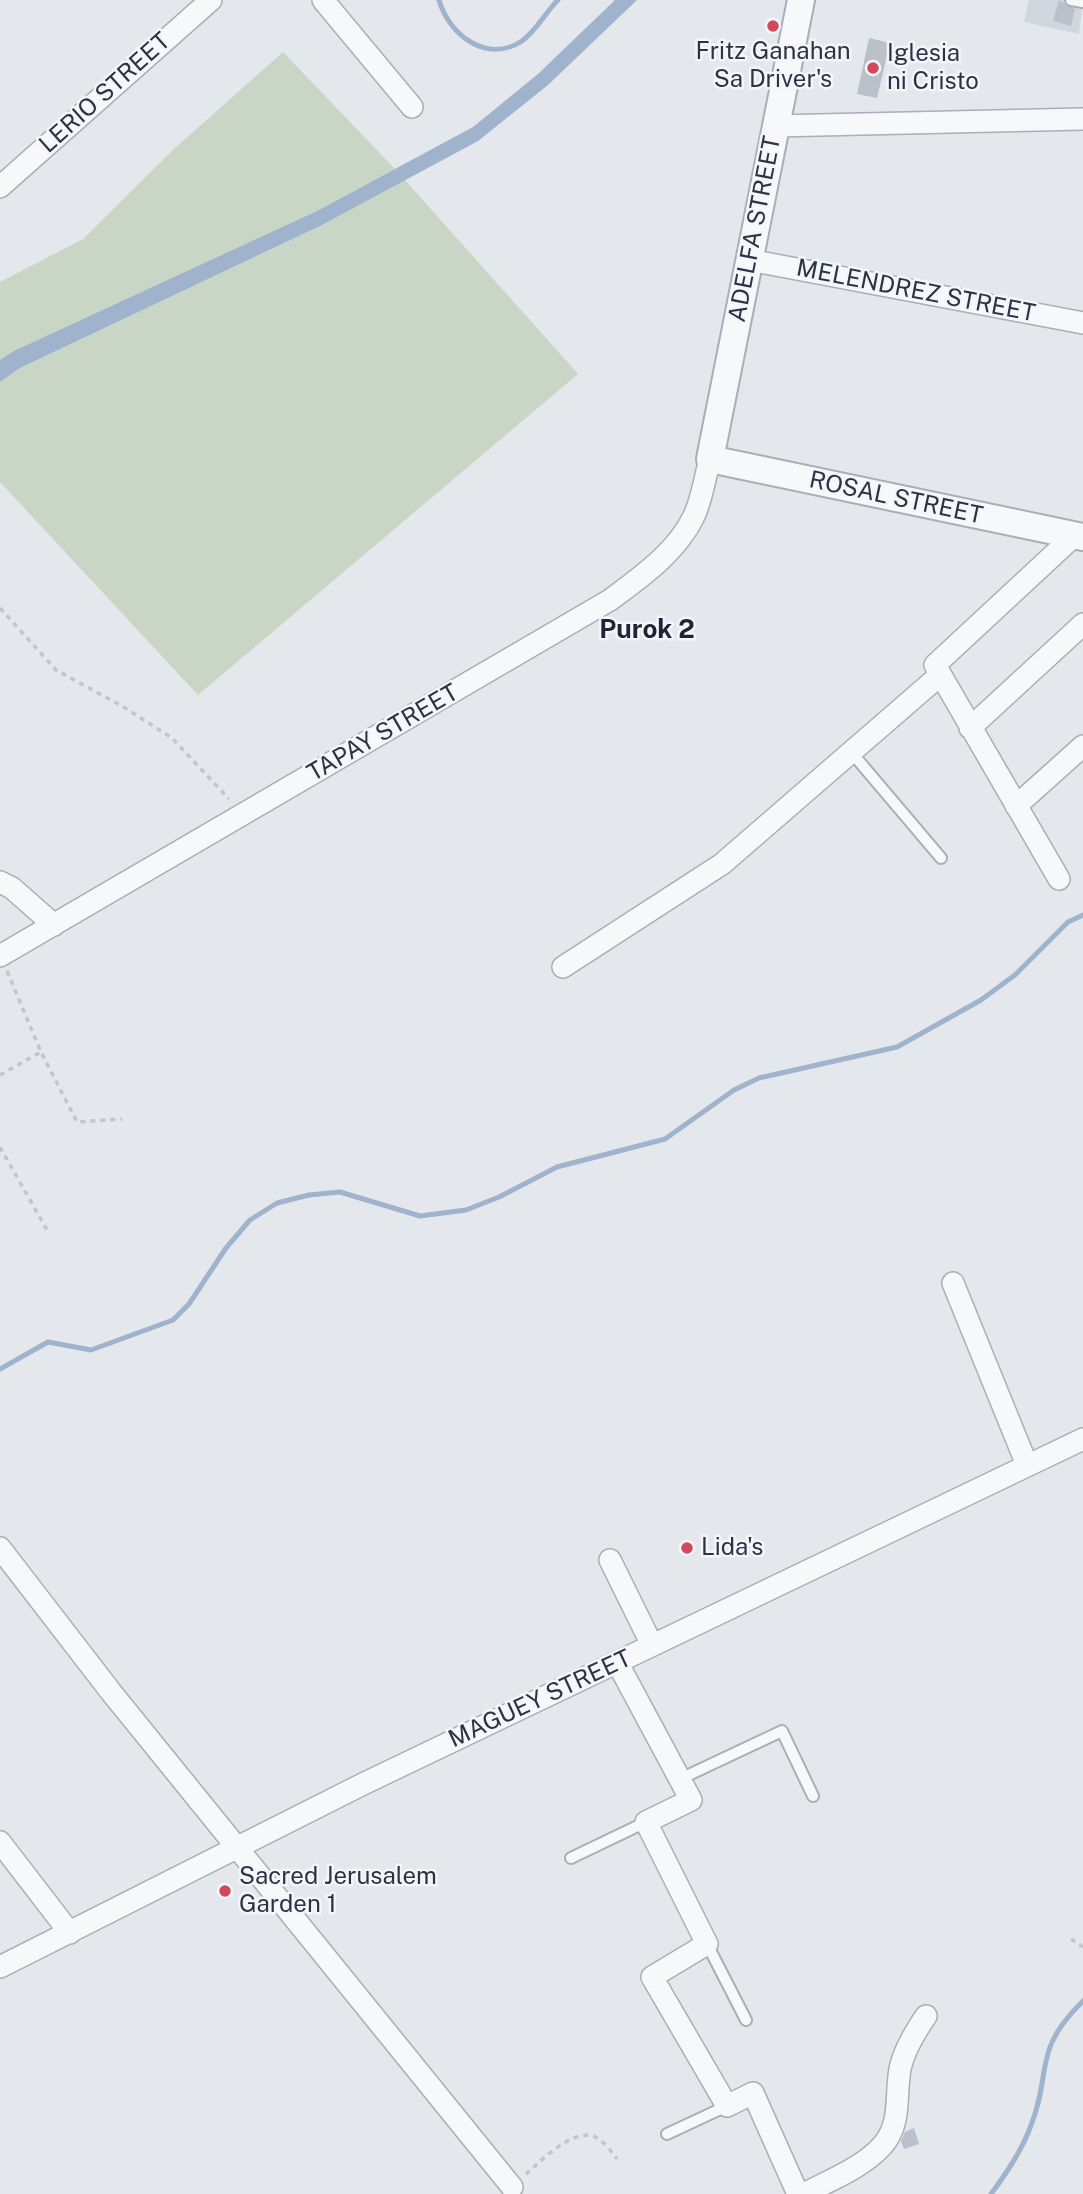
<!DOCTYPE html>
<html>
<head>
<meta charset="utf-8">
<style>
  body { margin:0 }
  canvas { display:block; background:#e4e7ec }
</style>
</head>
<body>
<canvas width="1083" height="2194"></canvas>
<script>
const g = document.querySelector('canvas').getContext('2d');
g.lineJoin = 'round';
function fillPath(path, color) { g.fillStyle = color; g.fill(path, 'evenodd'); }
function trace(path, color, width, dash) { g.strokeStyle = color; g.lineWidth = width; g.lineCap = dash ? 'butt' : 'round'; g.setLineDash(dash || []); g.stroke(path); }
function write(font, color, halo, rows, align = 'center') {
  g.font = font + ' "Public Sans",sans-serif'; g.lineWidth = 5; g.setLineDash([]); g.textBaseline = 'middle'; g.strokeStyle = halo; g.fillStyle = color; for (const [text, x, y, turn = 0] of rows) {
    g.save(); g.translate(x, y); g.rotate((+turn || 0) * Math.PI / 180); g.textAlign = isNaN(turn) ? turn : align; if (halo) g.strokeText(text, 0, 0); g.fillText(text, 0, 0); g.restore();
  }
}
fillPath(new Path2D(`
  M1029,0H1083L1079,34L1024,22Z`), '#d2d6de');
fillPath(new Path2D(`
  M283,52L395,169L317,211L0,360V282L83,239L174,149Z
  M405,180L578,374L198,695L0,482V382L20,368L322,225Z`), '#c9d6c5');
fillPath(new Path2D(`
  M615,0H637L548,85L478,141L322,225L20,368L0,382V360L14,351L317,211L473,127L538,74Z`), '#9fb4cc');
trace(new Path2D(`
  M439,0C449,35 487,64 522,41C537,30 545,13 558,0
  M0,1369L48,1342L91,1350L173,1320L189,1304L226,1248L250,1220L277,1203L309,1195L340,1192L420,1216L466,1210L499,1197L557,1167L665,1139L734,1090L759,1078L897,1047L981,1000L1015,975L1068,922L1083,915
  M991,2194C1006,2174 1021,2152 1030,2128C1053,2071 1031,2052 1083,2001`), '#9fb4cc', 5);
fillPath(new Path2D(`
  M1059,0L1075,9L1071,26L1053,21Z
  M869,38L890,43L877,98L857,94Z
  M914,2128L919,2144L904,2149L901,2141L905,2132Z`), '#bbc0ca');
const service = new Path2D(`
  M1071,0L1083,2
  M852,753L941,858
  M680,1779L782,1731L813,1796
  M571,1858L646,1822
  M707,1944L746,2020
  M667,2134L727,2106`);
const minor = new Path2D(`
  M323,0L412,107
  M775,126L1083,119
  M0,187L211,0
  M749,260L1083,323
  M970,728L1083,624
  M1016,806L1083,746
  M1059,879L935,665L1075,535
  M0,882L12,888L54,925
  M0,956L610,600C641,577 677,552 694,516C702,499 705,477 710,459
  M563,967L722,864L939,676
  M953,1283L1027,1465
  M0,1548L111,1692L512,2187
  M610,1560L652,1645
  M617,1662L691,1800L646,1822L707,1944L652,1977L727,2106L753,2093L798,2194
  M0,1842L70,1933
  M0,1967L363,1784L1083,1439
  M804,2194C830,2180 862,2168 882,2146C902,2124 895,2096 900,2069C904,2050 915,2032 926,2016`);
const tertiary = new Path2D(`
  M801,0L710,459L1083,537`);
trace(service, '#a9aeb7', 14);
trace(minor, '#a9aeb7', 24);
trace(tertiary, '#a9aeb7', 30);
trace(new Path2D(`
  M0,608L56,670L122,706L172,738L229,799
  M7,971L41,1052L77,1122L122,1119
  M0,1075L41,1052
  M0,1147L47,1230
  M1071,1939L1083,1947
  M526,2174C541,2161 570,2130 593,2136C603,2140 611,2151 617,2159`), '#c2c5cb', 3.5, [5, 5]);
trace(service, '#f7f8fa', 10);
trace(minor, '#f7f8fa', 21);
trace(tertiary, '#f7f8fa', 26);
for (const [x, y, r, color] of [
  [773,26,7,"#d1495b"],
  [873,68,7,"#d1495b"],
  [687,1548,7,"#d1495b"],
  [225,1891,7,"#d1495b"]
]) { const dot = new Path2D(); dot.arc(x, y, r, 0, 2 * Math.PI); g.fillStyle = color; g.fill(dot); trace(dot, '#f4f6f9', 2.5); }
write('24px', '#2b3445', '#f4f6f9', [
  ["Fritz Ganahan",773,52,"center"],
  ["Sa Driver's",773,80,"center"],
  ["Iglesia",887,54],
  ["ni Cristo",887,82],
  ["Lida's",701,1548],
  ["Sacred Jerusalem",239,1877],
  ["Garden 1",239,1905]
], 'left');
write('24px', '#2b3445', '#f4f6f9', [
  ["LERIO STREET",105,93,-42],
  ["ADELFA STREET",755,229,-79],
  ["MELENDREZ STREET",916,291,11],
  ["ROSAL STREET",896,498,12],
  ["TAPAY STREET",383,733,-30],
  ["MAGUEY STREET",540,1699,-25]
]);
write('bold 26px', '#1d2536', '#f4f6f9', [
  ["Purok 2",647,630]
]);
</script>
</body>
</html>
